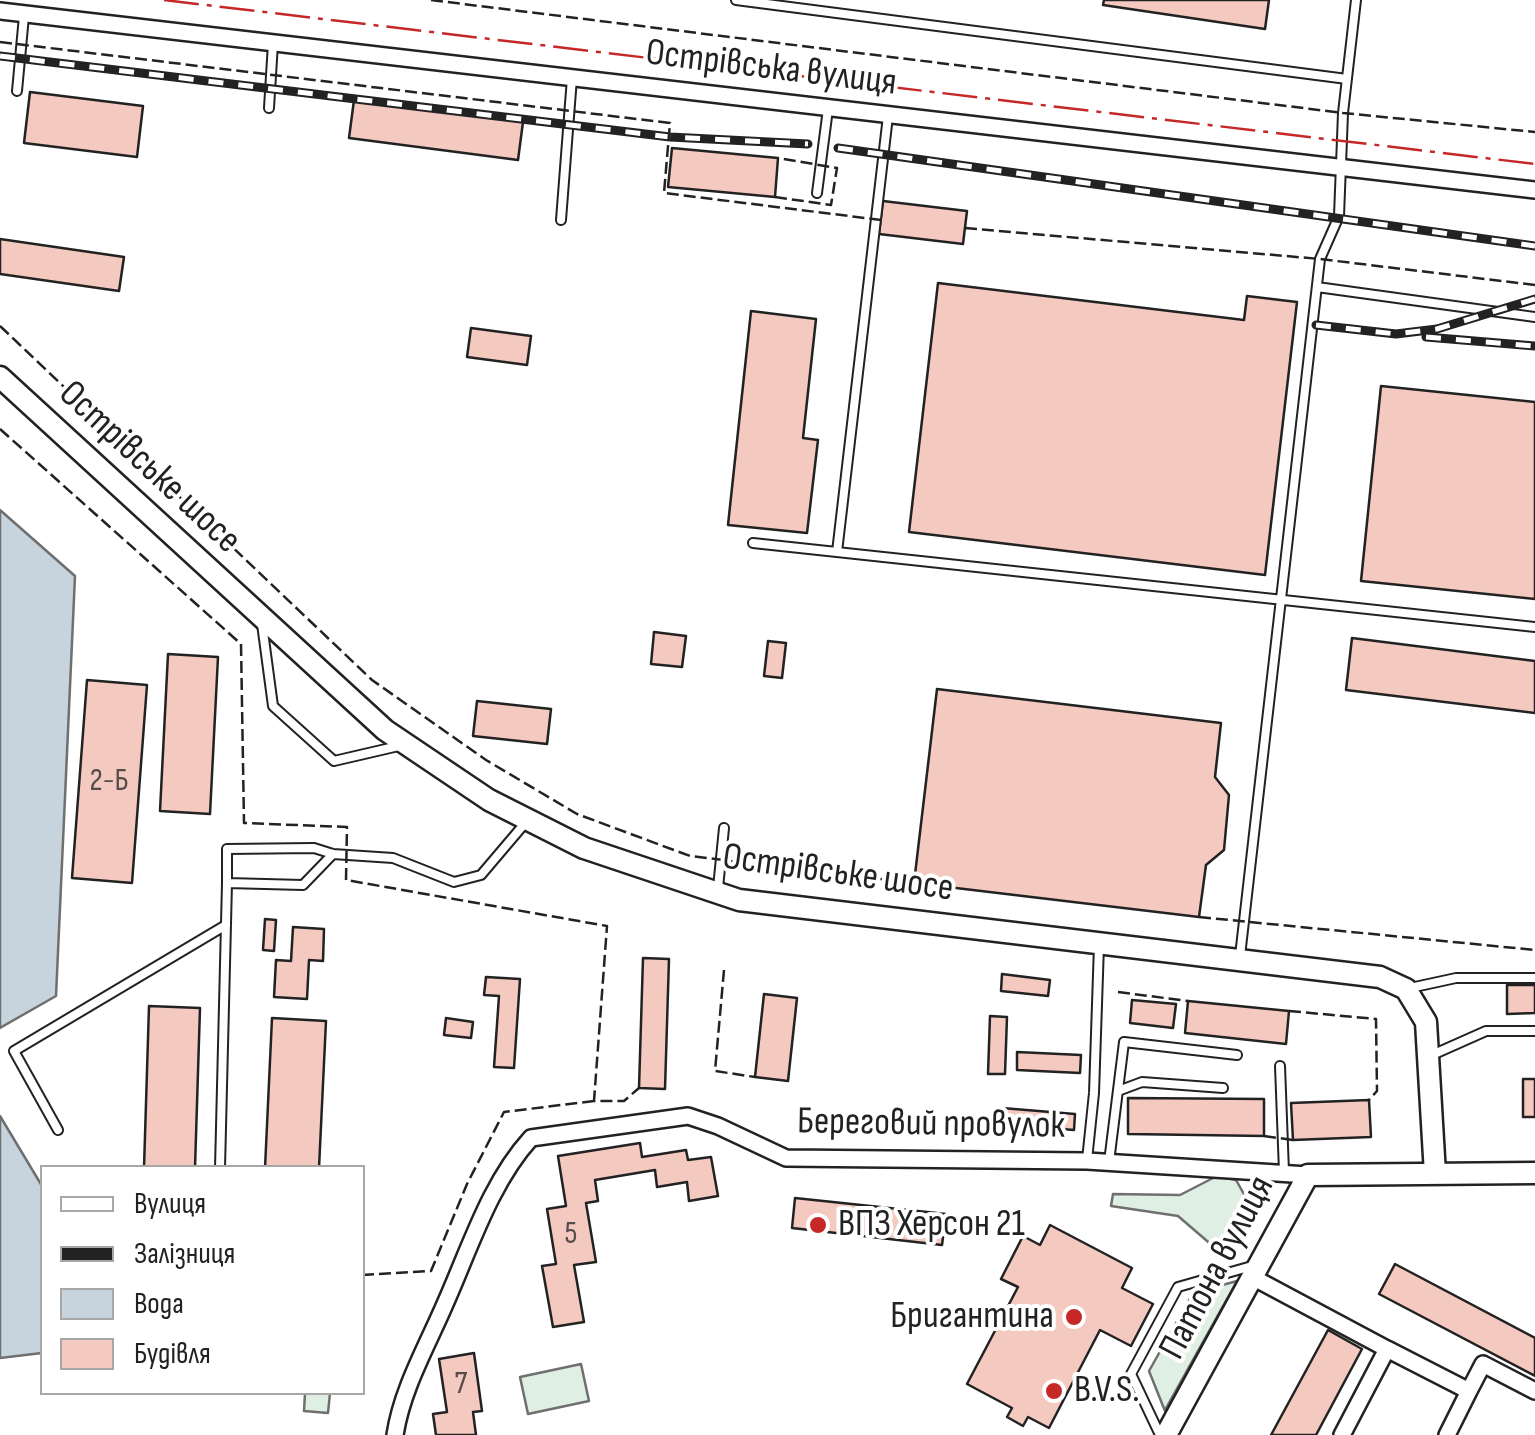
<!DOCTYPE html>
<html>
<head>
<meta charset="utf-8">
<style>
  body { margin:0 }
  #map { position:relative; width:1535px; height:1435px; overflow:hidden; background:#fff; font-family:"Sofia Sans Condensed",sans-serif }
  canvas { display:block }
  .legend { position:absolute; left:40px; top:1165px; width:325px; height:230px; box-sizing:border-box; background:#fff; border:2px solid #a7a7a7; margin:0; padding:12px 18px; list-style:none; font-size:30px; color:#222 }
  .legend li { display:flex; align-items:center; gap:20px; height:50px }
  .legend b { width:50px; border:2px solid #a7a7a7 }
</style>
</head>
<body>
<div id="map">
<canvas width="1535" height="1435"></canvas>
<ul class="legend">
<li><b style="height:12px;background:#fff"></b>Вулиця</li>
<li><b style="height:12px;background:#222"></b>Залізниця</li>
<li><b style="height:28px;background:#c7d3dd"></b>Вода</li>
<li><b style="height:28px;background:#f3c9c0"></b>Будівля</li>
</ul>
</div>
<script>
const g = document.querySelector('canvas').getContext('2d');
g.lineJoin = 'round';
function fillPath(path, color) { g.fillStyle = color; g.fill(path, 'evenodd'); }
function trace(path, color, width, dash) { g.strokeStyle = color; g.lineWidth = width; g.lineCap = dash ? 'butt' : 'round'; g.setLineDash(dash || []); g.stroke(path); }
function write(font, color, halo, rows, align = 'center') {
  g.font = font + ' "Sofia Sans Condensed",sans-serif'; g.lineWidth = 8; g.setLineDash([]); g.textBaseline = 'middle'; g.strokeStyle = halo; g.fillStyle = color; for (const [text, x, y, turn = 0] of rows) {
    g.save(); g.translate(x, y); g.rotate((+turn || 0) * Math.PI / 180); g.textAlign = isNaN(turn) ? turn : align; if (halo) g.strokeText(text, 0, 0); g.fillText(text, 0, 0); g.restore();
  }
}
const green = new Path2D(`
  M1217,1176L1236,1180L1249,1203L1246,1237L1221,1253L1178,1216L1111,1206L1113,1194L1180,1195Z
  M1237,1281L1165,1410V1411L1149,1371L1193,1293Z
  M581,1364L589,1401L528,1414L520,1377Z
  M305,1393H330L328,1413L304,1411Z`);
fillPath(green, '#e0efe3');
trace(green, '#6f6f6f', 2.5);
const water = new Path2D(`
  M0,510L75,576L56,996L0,1028Z
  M0,1116L42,1186V1353L0,1358Z`);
fillPath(water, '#c7d3dd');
trace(water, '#6f6f6f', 2.5);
const building = new Path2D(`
  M1104,0H1269L1265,29L1103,5Z
  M30,92L143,106L137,157L24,143Z
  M354,100L523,122L518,160L349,138Z
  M672,148L778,158L775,197L668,187Z
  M883,201L967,211L963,244L879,234Z
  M0,239L124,257L119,291L0,274Z
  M938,283L1244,320L1247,296L1297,302L1265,575L909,532Z
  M751,311L816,319L803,438L818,440L807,533L728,525Z
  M471,328L531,336L527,365L467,357Z
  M1381,386L1535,402V599L1361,581Z
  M654,632L686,636L682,667L651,664Z
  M1352,638L1535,661V713L1346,690Z
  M768,641L786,643L782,678L764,676Z
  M168,654L218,657L210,814L160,811Z
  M87,680L147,685L132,883L72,878Z
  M937,689L1221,723L1215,777L1229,795L1224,850L1206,865L1199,917L914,883Z
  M477,701L551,709L547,744L473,736Z
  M265,919L276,920L274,951L263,950Z
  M293,927L324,929L323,961L309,960L307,999L274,997L276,960L291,961Z
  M643,958L669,959L665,1089L639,1088Z
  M1002,974L1050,980L1048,996L1001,991Z
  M486,977L520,979L514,1068L494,1067L499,996L484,995Z
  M1507,985H1535V1013L1507,1014Z
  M764,994L797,998L788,1081L755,1077Z
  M1132,1000L1176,1004L1173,1028L1130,1023Z
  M1188,1001L1289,1011L1286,1044L1185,1033Z
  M149,1006L200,1008L195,1168H144Z
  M990,1016L1007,1017L1005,1074H988Z
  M272,1018L326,1021L319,1168H265Z
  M446,1018L473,1022L471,1038L444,1035Z
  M1017,1052L1081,1055L1080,1073L1017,1070Z
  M1523,1079H1535V1117H1523Z
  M1128,1098L1264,1099V1136L1128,1134Z
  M1369,1100L1371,1137L1293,1140L1291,1103Z
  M1002,1108L1075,1114L1074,1130L1001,1124Z
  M640,1143L642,1157L686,1150L688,1160L711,1157L718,1196L689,1201L687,1182L657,1187L655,1170L595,1180L598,1201L586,1203L596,1262L574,1265L584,1322L553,1327L542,1266L556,1264L547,1209L566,1206L558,1156Z
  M795,1198L946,1214L942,1245L792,1228Z
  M1050,1225L1132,1268L1122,1288L1153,1304L1131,1346L1100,1330L1049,1428L1028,1417L1023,1426L1007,1417L1012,1408L967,1384L1018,1287L1001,1279L1023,1236L1040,1245Z
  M1395,1264L1535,1338V1376L1379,1294Z
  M1328,1330L1362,1349L1316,1435H1271Z
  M474,1353L482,1411L473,1412L476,1435H436L433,1414L447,1412L439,1359Z`);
fillPath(building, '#f3c9c0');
trace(building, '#222', 2.5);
const service = new Path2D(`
  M736,0L1347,79
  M17,91L24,16
  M269,108L273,43
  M817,193L828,109
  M561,220L572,78
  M1317,287L1535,317
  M753,543L1535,627
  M837,552L888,116
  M262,624L273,706L334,761L403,745
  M227,883V849L314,848L333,854L393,858L454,882L481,875L526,822
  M718,888L724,828
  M1240,956L1320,259L1339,216L1343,113L1356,0
  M1410,988L1456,978H1535
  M1432,1055L1486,1031H1535
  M1280,1066L1284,1172
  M1118,1091L1142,1082L1223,1088
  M58,1130L14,1051L226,925
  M1087,1160L1094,1093L1099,945
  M1109,1162L1124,1042L1237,1055
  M220,1168L227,883L303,885L333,854
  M1160,1435L1131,1374L1178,1287L1252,1266`);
const minor = new Path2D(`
  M0,11L1535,190
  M1254,1278L1387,1349L1342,1435
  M1387,1349L1469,1391L1483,1364L1535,1391
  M395,1435C402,1389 427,1346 445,1304C470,1248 490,1183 531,1138L688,1116L718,1126L786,1158L1087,1161L1308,1175
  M1447,1435L1469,1391`);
const tertiary = new Path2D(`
  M0,377L385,730L489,800L584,848L739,900L1380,977L1406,989L1426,1022L1435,1174
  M1166,1435L1308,1175L1535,1173`);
trace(service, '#222', 12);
trace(minor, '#222', 20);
trace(tertiary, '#222', 25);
trace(service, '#fff', 8);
trace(minor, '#fff', 15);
trace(tertiary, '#fff', 20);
const rail = new Path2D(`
  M0,56L670,137L808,144
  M838,148L1535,246
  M1316,325L1396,334L1437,329L1535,299
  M1426,337L1535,346`);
trace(rail, '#222', 9);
trace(rail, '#fff', 5, [15]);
trace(new Path2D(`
  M431,0L1343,113L1535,132
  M0,42L670,123L664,193L881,220
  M775,197L831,205L837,168L778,158
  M965,228L1320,259L1535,285
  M0,326L372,680L486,760L577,814L690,856L914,883
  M0,429L241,644L244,823L347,827L346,880L607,926L594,1101H624L639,1088
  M1199,917L1535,950
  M724,970L715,1071L755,1077
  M1118,992L1188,1001
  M1289,1011L1376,1019L1377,1091L1369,1100
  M1264,1136L1293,1140
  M362,1275L431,1271L467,1184L504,1112L594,1101`), '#222', 2.5, [12, 5]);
trace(new Path2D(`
  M164,0L1535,164`), '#c62828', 2.5, [35, 8, 5, 8]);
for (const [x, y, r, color] of [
  [818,1225,10,"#c62828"],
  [1074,1317,10,"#c62828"],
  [1054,1391,10,"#c62828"]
]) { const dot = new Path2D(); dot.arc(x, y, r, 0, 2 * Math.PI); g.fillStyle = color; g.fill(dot); trace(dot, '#fff', 4); }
write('32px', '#564c4a', null, [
  ["2-Б",109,782],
  ["5",571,1235],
  ["7",461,1385]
]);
write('38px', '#222', '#fff', [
  ["Острівська вулиця",771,69,7],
  ["Острівське шосе",149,468,43],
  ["Острівське шосе",838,874,8],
  ["Береговий провулок",931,1125,1],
  ["Патона вулиця",1218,1268,-62]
]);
write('38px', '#222', '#fff', [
  ["ВПЗ Херсон 21",838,1225],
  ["Бригантина",1054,1317,"right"],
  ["B.V.S.",1074,1391]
], 'left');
</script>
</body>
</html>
